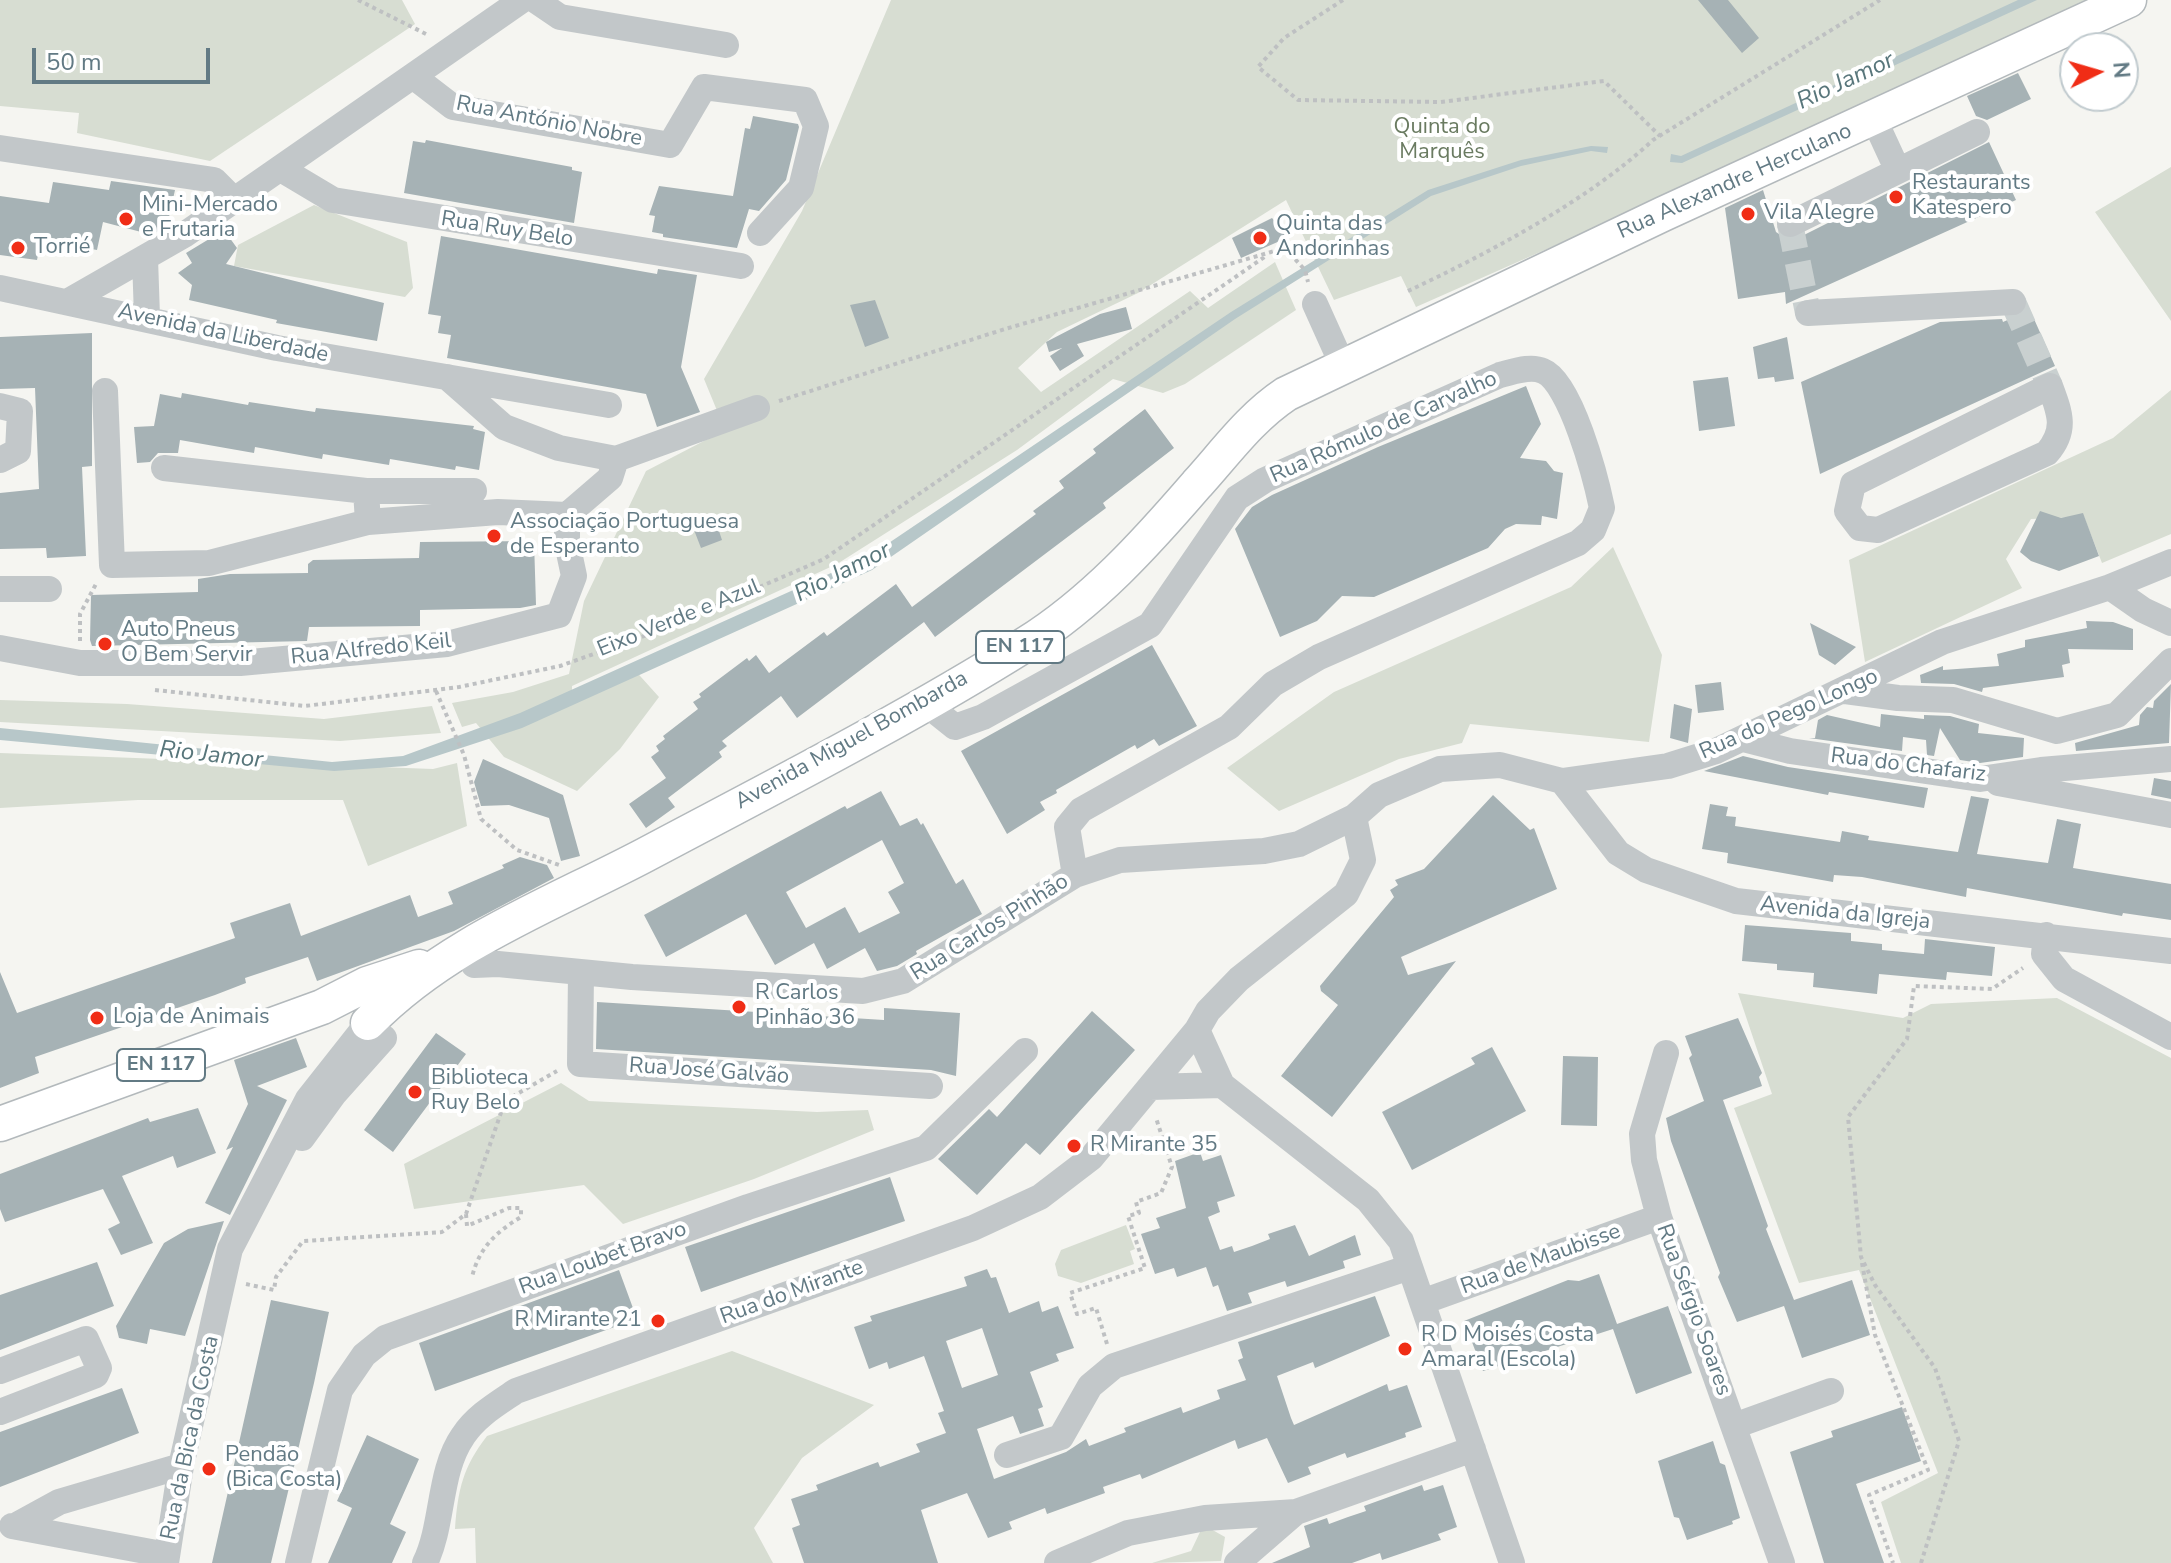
<!DOCTYPE html>
<html>
<head>
<meta charset="utf-8">
<style>
  body { margin:0 }
  #map { position:relative; width:2171px; height:1563px; overflow:hidden; background:#f5f5f1; font-family:"Nunito Sans",sans-serif }
  canvas { display:block }
  .north { position:absolute; left:2059px; top:32px; width:80px; height:80px; box-sizing:border-box; background:#fff; border:2px solid #c0cace; border-radius:50%; rotate:85deg; font-size:22px; font-weight:700; line-height:32px; text-align:center; color:#627a84 }
  .north::after { content:''; display:block; margin:auto; width:28px; height:36px; background:#f02d16; clip-path:polygon(50% 0,100% 100%,50% 72%,0 100%) }
  .scale { position:absolute; left:32px; top:48px; width:178px; height:36px; box-sizing:border-box; border:4px solid #627a84; border-top:0; padding-left:10px; font-size:24px; line-height:28px; white-space:nowrap; color:#627a84; -webkit-text-stroke:6px #fff; paint-order:stroke }
</style>
</head>
<body>
<div id="map">
<canvas width="2171" height="1563"></canvas>
<div class="north">N</div>
<div class="scale">50 m</div>
</div>
<script>
const g = document.querySelector('canvas').getContext('2d');
g.lineJoin = 'round';
function fillPath(path, color) { g.fillStyle = color; g.fill(path, 'evenodd'); }
function trace(path, color, width, dash) { g.strokeStyle = color; g.lineWidth = width; g.lineCap = dash ? 'butt' : 'round'; g.setLineDash(dash || []); g.stroke(path); }
function write(font, color, halo, rows, align = 'center') {
  g.font = font + ' "Nunito Sans",sans-serif'; g.lineWidth = 8; g.setLineDash([]); g.textBaseline = 'middle'; g.strokeStyle = halo; g.fillStyle = color; for (const [text, x, y, turn = 0] of rows) {
    g.save(); g.translate(x, y); g.rotate((+turn || 0) * Math.PI / 180); g.textAlign = isNaN(turn) ? turn : align; if (halo) g.strokeText(text, 0, 0); g.fillText(text, 0, 0); g.restore();
  }
}
fillPath(new Path2D(`
  M0,0H402L415,24L210,161L77,133L79,113L0,106Z
  M891,0H2109L1416,307L1401,276L1334,300L1286,200L1138,293L1057,332L1018,368L1041,392L1190,291L1208,308L1275,262L1296,310L1185,384L1163,393L1113,379L1017,450L837,564L572,686V691L632,667L659,697L620,749L577,791L504,757L476,723L462,727L452,703L513,692L569,674L584,601L646,471L725,430L704,379L802,211Z
  M2171,167V321L2095,212Z
  M314,205L407,242L413,288L405,297L234,266L238,245Z
  M2171,390V534L2102,563L2084,517L2031,519L2006,559L2022,588L1865,662L1849,560L2113,438Z
  M1613,547L1662,655L1649,742L1470,724L1462,743L1399,759L1279,811L1227,768L1334,692L1571,587Z
  M0,700L127,704L324,719L432,706L441,733L340,741L0,722Z
  M0,753L433,769L457,763L467,826L368,866L343,800H138L0,808Z
  M1738,993L1903,1018L1931,1004L2057,998L2171,1058V1563H1901L1881,1502L1938,1473L1859,1270L1799,1283L1734,1108L1772,1094Z
  M561,1083L589,1101L817,1112L868,1110L874,1130L754,1179L623,1224L584,1185L414,1209L404,1164Z
  M1126,1225L1135,1249L1130,1251L1134,1264L1081,1283L1058,1276L1055,1264L1061,1250Z
  M732,1351L874,1405L802,1458L754,1528L773,1563H476L475,1528L455,1529C458,1489 463,1467 487,1436Z
  M1209,1528L1225,1537L1221,1561L1152,1563L1191,1551L1200,1532Z`), '#d7ddd2');
fillPath(new Path2D(`
  M2018,0H2037L1682,163L1670,162L1671,154L1681,156Z
  M1591,146L1608,147L1607,153L1591,151L1521,166L1431,196L1235,319L872,570L522,728L406,766L334,771L0,740V728L332,762L403,756L520,713L871,555L1231,312L1428,190L1521,160Z`), '#b7c7c9');
fillPath(new Path2D(`
  M1698,0H1728L1759,38L1742,53Z
  M2018,73L2031,99L1987,120L1976,116L1967,96Z
  M753,116L798,124L799,127L786,180L759,211L749,209L737,248L663,237V234L652,232L655,216L649,215L659,186L733,196L745,128L750,129Z
  M426,140L572,167V170L582,172L574,223L404,193L413,141L425,143Z
  M1989,142L2016,200L1786,304L1785,292L1738,299L1725,208L1763,190L1776,232L1788,240L1796,239Z
  M111,181L175,190L167,226L155,233H145L103,222L97,250L41,240L37,260L0,255V196L49,203L53,182L109,190Z
  M1272,218L1289,237L1241,258L1232,238Z
  M224,230L237,248L226,264L384,303L377,341L276,323L277,320L189,300L192,285L178,273L192,263L186,253Z
  M441,236L657,274L658,269L697,275L681,367L700,412L657,427L646,394L447,358L451,335L438,333L441,316L428,314Z
  M875,300L889,338L865,347L850,305Z
  M1126,307L1132,329L1077,344L1084,356L1060,371L1050,356L1062,348L1049,352L1046,342L1100,314Z
  M2030,310L2055,366L1820,474L1801,382L1940,322L2002,319L2003,322Z
  M92,333V466L82,467L86,556L47,558L46,548L0,549V493L39,489L35,388L0,389V337Z
  M1787,337L1794,379L1775,382L1774,377L1758,379L1753,347Z
  M1728,377L1735,426L1699,431L1693,381Z
  M1526,386L1541,424L1520,458L1546,461L1554,471L1563,473L1557,519L1542,516L1541,525L1516,524L1505,529L1488,548L1374,597L1342,596L1317,621L1280,637L1235,529L1252,507L1272,495L1378,447Z
  M182,393L248,405L249,402L315,412L316,408L474,426L473,429L485,432L479,470L456,466L455,470L390,459L389,465L323,454L322,459L255,447L254,453L180,440L178,453H158L150,462L137,463L134,427L154,426L160,394L181,398Z
  M1145,409L1174,448L1103,503L1106,508L935,637L924,622L797,718L781,696L722,741L727,746L719,752L722,757L668,798L675,807L646,828L629,804L666,778L651,757L659,751L656,746L665,739L663,736L698,709L693,702L701,697L699,694L747,658L749,661L756,655L769,673L824,632L827,636L896,584L912,607L1036,514L1033,511L1064,488L1059,481L1096,453L1093,449Z
  M2040,511L2061,518L2083,513L2099,556L2059,571L2031,561L2020,552Z
  M716,522L722,540L701,548L694,530Z
  M534,541L536,605L520,608L420,610V626L309,627L307,641L92,646L90,640L91,595L198,592V579L230,574L308,573V564L313,560L419,558L420,542Z
  M2086,621L2113,622L2133,629V650L2068,649L2070,663L2062,665L2064,677L1983,688L1982,692L1954,684L1921,683L1920,675L1943,666V670L1999,666L1997,654L2025,647V640L2087,628Z
  M1810,623L1856,647L1835,665L1819,655Z
  M1152,645L1197,726L1159,746L1154,739L1137,749L1135,745L1056,790L1057,793L1040,802L1045,810L1007,834L961,751Z
  M1721,682L1724,710L1698,713L1695,685Z
  M2171,684L2169,743L2076,751L2075,743L2139,725L2140,715L2147,707L2153,708L2154,701Z
  M1674,704L1692,709L1688,743L1670,738Z
  M1881,714L1924,719V715L1950,716L1979,724L1978,733L2024,738L2023,757L1980,763L1960,760L1940,728L1934,756L1927,755L1926,740L1903,737L1902,751L1809,738H1815L1818,720L1827,715L1880,727Z
  M1743,756L1788,767L1928,788L1924,808L1829,792L1828,795L1704,771Z
  M483,759L563,795L580,856L561,861L549,818L509,805L481,806L474,782Z
  M2154,778L2171,781V799L2151,795Z
  M881,791L900,826L917,818L921,825L923,823L956,884L963,879L982,914L916,951L917,954L897,966L877,971L865,948L827,969L814,943L775,965L746,914L666,957L644,915L845,806L847,809ZM882,840L904,883L888,892L900,913L859,933L845,907L806,928L786,892Z
  M1493,795L1530,830L1534,828L1557,889L1401,957L1408,975L1456,961L1332,1117L1281,1076L1338,1005L1321,991L1320,986L1394,897L1390,890L1398,885L1395,880L1424,869Z
  M1971,796L1989,799L1977,854L2048,863L2057,819L2081,824L2073,868L2171,884V920L2123,913L2122,916L1967,888L1966,897L1862,877L1834,875L1833,882L1727,863L1728,853L1702,849L1710,804L1728,807L1726,816L1736,817L1735,826L1840,842L1842,831L1869,836L1868,840L1958,852Z
  M520,857L547,865L554,878L454,931L317,981L308,957L245,978L246,983L215,995L35,1057L39,1073L0,1088V972L17,1013L235,938L230,923L290,903L301,936L410,895L418,917L453,904L448,892L504,868L502,865Z
  M1745,925L1851,933V941L1882,944V950L1924,954L1925,939L1995,947L1992,976L1947,972L1946,980L1879,974L1877,994L1813,987L1814,973L1777,970V964L1742,961Z
  M597,1002L884,1020V1008L960,1013L956,1076L931,1070L596,1049Z
  M1092,1011L1135,1050L1040,1155L1026,1143L977,1195L938,1159L989,1109L997,1117Z
  M1738,1018L1762,1073L1759,1077L1762,1086L1723,1100L1768,1226L1766,1229L1794,1300L1852,1280L1870,1335L1802,1358L1784,1306L1737,1322L1718,1277L1720,1273L1671,1141L1666,1118L1704,1101L1689,1058L1692,1055L1685,1036Z
  M436,1033L466,1054L393,1152L364,1130Z
  M296,1038L307,1067L257,1086L287,1100L230,1215L205,1203L233,1147L226,1150L248,1104L234,1060Z
  M1492,1047L1526,1111L1412,1170L1382,1112L1475,1064L1471,1058Z
  M1563,1056L1598,1057L1597,1126L1561,1125Z
  M198,1108L216,1153L177,1168L173,1156L122,1176L153,1243L121,1255L108,1229L120,1223L103,1189L5,1222L0,1209V1174L148,1118L150,1122Z
  M1200,1152L1203,1161L1221,1155L1235,1196L1217,1202L1220,1212L1208,1217L1220,1250L1232,1246L1234,1252L1252,1246L1270,1239L1268,1234L1295,1225L1309,1256L1355,1235L1361,1255L1343,1261L1345,1268L1287,1287L1285,1281L1248,1293L1252,1303L1227,1311L1218,1285L1213,1287L1206,1267L1177,1277L1174,1268L1155,1274L1141,1234L1160,1228L1156,1218L1186,1208L1175,1161Z
  M890,1177L905,1221L701,1292L685,1247Z
  M224,1221L185,1336L150,1329L147,1344L119,1338L116,1326L164,1243L188,1229Z
  M97,1262L114,1306L0,1350V1295Z
  M987,1269L991,1278L996,1277L1009,1313L1039,1301L1042,1312L1058,1306L1074,1348L1056,1354L1059,1361L1030,1372L1043,1407L1038,1409L1044,1426L1020,1434L1013,1416L977,1429L994,1479L1066,1452L1086,1439L1089,1446L1126,1432L1124,1428L1181,1407L1183,1413L1220,1399L1217,1390L1246,1380L1238,1360L1243,1358L1238,1342L1375,1296L1390,1336L1315,1368L1313,1362L1277,1376L1291,1418L1294,1425L1387,1384L1389,1391L1407,1385L1422,1427L1405,1433L1406,1437L1347,1458L1345,1453L1308,1467L1311,1474L1288,1483L1267,1438L1238,1449L1235,1440L1142,1479L1140,1474L1103,1487L1105,1493L1047,1514L1045,1508L1009,1522L1012,1529L988,1538L967,1493L921,1510L938,1563H804L792,1528L800,1525L791,1499L818,1490L816,1485L878,1462L880,1467L920,1452L916,1444L946,1433L938,1413L944,1411L924,1356L889,1369L887,1362L869,1369L854,1327L872,1321L870,1316L967,1286L964,1277ZM982,1328L998,1375L962,1388L946,1341Z
  M619,1270L637,1319L435,1391L419,1343Z
  M1599,1274L1617,1324L1668,1306L1692,1373L1636,1394L1613,1329L1483,1371L1464,1321L1568,1280L1579,1281Z
  M271,1300L329,1312L314,1383L271,1563H212Z
  M122,1388L139,1433L0,1487V1432Z
  M1902,1407L1921,1461L1856,1484L1884,1563H1824L1790,1452L1833,1437L1831,1431Z
  M367,1435L419,1459L390,1524L406,1532L392,1563H328L352,1508L337,1501Z
  M1713,1441L1720,1463L1725,1465L1740,1518L1732,1521L1733,1524L1687,1540L1679,1518L1674,1517L1658,1461Z
  M1422,1485L1424,1491L1443,1485L1457,1527L1438,1534L1441,1540L1382,1560L1380,1553L1352,1563H1272L1310,1547L1304,1526L1327,1518L1329,1524L1348,1517L1366,1511L1364,1506Z`), '#a6b2b5');
trace(new Path2D(`
  M1790,224L1808,313
  M2013,302L2050,386`), '#c9d0d0', 26, [26, 13]);
const major = new Path2D(`
  M368,1023C445,944 550,905 645,855C773,787 903,721 1026,644C1093,602 1146,543 1197,484C1226,452 1250,418 1286,394L1663,214L2129,0
  M0,1124L322,1007L367,984L419,967`);
trace(major, '#b3b9bc', 37);
trace(new Path2D(`
  M358,0L428,35
  M1343,0L1284,38L1258,67L1298,100L1441,102L1604,81L1660,136
  M1408,291C1487,254 1589,200 1653,140L1880,0
  M779,401L1005,329L1285,248L1305,270L1308,282
  M80,641V614L96,584
  M155,690L305,706L459,687L560,666L658,631L824,559L1266,256
  M436,691L464,755L481,819L517,850L562,866
  M466,1214L467,1226L509,1208H521V1217C496,1232 479,1248 472,1277
  M1862,1263L1875,1335L1928,1470L1869,1495L1893,1563
  M246,1284L274,1290L276,1277L303,1241L442,1232L466,1214L505,1101L557,1071
  M1107,1344L1096,1308L1077,1314L1070,1293L1145,1268L1128,1216L1139,1213L1136,1202L1161,1193L1172,1167L1156,1118
  M1921,1563L1959,1441L1935,1368L1875,1285L1861,1257L1848,1117L1907,1039L1914,986L1992,989L2023,968`), '#bec0c2', 4, [4, 4]);
trace(new Path2D(`
  M535,0L560,17L726,45
  M414,77L453,107L670,145L704,87L805,100L816,126L801,188L760,233
  M1874,119L1898,171
  M0,148L214,180L234,200
  M281,169L333,200L741,266
  M1790,224L1977,132
  M145,258L147,317
  M0,288L277,348L609,405
  M67,302L184,235L522,0
  M1315,304L1342,364
  M1808,313L2013,302
  M447,377L504,427L559,448L616,459
  M2050,386C2060,413 2067,430 2047,453L1878,530L1860,528L1847,511L1853,484Z
  M105,391L112,565L209,563L368,522L498,512L567,515
  M0,406L20,411L18,451L0,460
  M616,459L757,408
  M164,468L366,491L368,522
  M366,491H474
  M567,515L610,478L616,459
  M2110,587L2143,610L2171,623
  M0,589H49
  M0,648L80,663H240L447,644L559,615L574,576L567,543V515
  M1845,691L1898,698L1953,700L2057,731L2117,715L2171,661
  M925,703L955,727L983,717L1150,625L1237,498L1265,480L1500,375C1513,372 1530,365 1543,371C1571,382 1596,479 1602,508L1593,530L1578,543L1319,657L1273,684L1229,727L1081,810L1067,827L1075,875
  M1743,739L1790,751L1980,779L2041,770L2171,759
  M1562,781L1618,853L1646,870L1736,901L2171,951
  M1998,783L2171,815
  M2046,935L2044,954L2064,979L2171,1037
  M474,965L498,964L632,977L863,991L903,981L1075,875L1120,860L1264,851L1299,844L1354,817L1379,795L1440,769L1500,765L1562,781L1668,766L1716,751L1942,642L2110,587L2171,562
  M581,972L580,1064L930,1086
  M1197,1030L1222,1085L1368,1200L1401,1241L1512,1563
  M1666,1053L1642,1134L1644,1160L1659,1217L1782,1563
  M1150,1087L1222,1085
  M302,1138L334,1094L384,1038
  M1422,1302L1659,1217
  M0,1371L86,1339L99,1368L96,1375L0,1412
  M1734,1426L1831,1391
  M1007,1455L1061,1437L1090,1386L1114,1366L1410,1267
  M17,1525L59,1502L181,1466
  M12,1526L167,1555
  M166,1563L181,1466L230,1249L308,1099L368,1023
  M298,1563L340,1390L364,1355L385,1338L748,1207L926,1148L1025,1051
  M425,1563C444,1524 438,1472 463,1436C476,1416 497,1404 516,1391L973,1228L1040,1197L1091,1158L1197,1030L1208,1011L1239,979L1346,894L1363,860L1354,817
  M1057,1563L1128,1533L1205,1518L1296,1512L1473,1449
  M1237,1563L1296,1512`), '#c2c7c9', 26);
trace(major, '#fff', 34);
for (const [x, y, r, color] of [
  [1896,197,8,"#f02d16"],
  [1748,214,8,"#f02d16"],
  [126,219,8,"#f02d16"],
  [1260,238,8,"#f02d16"],
  [18,248,8,"#f02d16"],
  [494,536,8,"#f02d16"],
  [105,644,8,"#f02d16"],
  [739,1007,8,"#f02d16"],
  [97,1018,8,"#f02d16"],
  [415,1092,8,"#f02d16"],
  [1074,1146,8,"#f02d16"],
  [658,1321,8,"#f02d16"],
  [1405,1349,8,"#f02d16"],
  [209,1469,8,"#f02d16"]
]) { const dot = new Path2D(); dot.arc(x, y, r, 0, 2 * Math.PI); g.fillStyle = color; g.fill(dot); trace(dot, '#fff', 3); }
for (const [x, y, w] of [
  [1020,647,88],
  [161,1065,88]
]) { const box = new Path2D(); box.roundRect(x - w / 2, y - 16, w, 32, 6); g.fillStyle = '#fff'; g.fill(box); trace(box, '#627a84', 2); }
write('bold 20px', '#627a84', null, [
  ["EN 117",1020,647],
  ["EN 117",161,1065]
]);
write('22px', '#627a84', '#fff', [
  ["Rua António Nobre",549,122,11],
  ["Rua Alexandre Herculano",1735,182,-24],
  ["Rua Ruy Belo",507,230,9],
  ["Avenida da Liberdade",223,334,12],
  ["Rua Rómulo de Carvalho",1384,428,-24],
  ["Eixo Verde e Azul",679,619,-22],
  ["Rua Alfredo Keil",371,650,-6],
  ["Rua do Pego Longo",1789,715,-24],
  ["Avenida Miguel Bombarda",852,741,-29],
  ["Rua do Chafariz",1908,766,7],
  ["Avenida da Igreja",1845,914,6],
  ["Rua Carlos Pinhão",990,928,-32],
  ["Rua José Galvão",709,1072,4],
  ["Rua Loubet Bravo",603,1259,-20],
  ["Rua de Maubisse",1541,1260,-20],
  ["Rua do Mirante",792,1293,-20],
  ["Rua Sérgio Soares",1693,1310,70],
  ["Rua da Bica da Costa",191,1438,-78]
]);
write('22px', '#6a7b61', '#fff', [
  ["Quinta do",1442,128],
  ["Marquês",1442,153]
]);
write('22px', '#627a84', '#fff', [
  ["Restaurants",1912,184],
  ["Katespero",1912,209],
  ["Mini-Mercado",142,206],
  ["e Frutaria",142,231],
  ["Vila Alegre",1764,214],
  ["Quinta das",1276,225],
  ["Andorinhas",1276,250],
  ["Torrié",34,248],
  ["Associação Portuguesa",510,523],
  ["de Esperanto",510,548],
  ["Auto Pneus",121,631],
  ["O Bem Servir",121,656],
  ["R Carlos",755,994],
  ["Pinhão 36",755,1019],
  ["Loja de Animais",113,1018],
  ["Biblioteca",431,1079],
  ["Ruy Belo",431,1104],
  ["R Mirante 35",1090,1146],
  ["R Mirante 21",642,1321,"right"],
  ["R D Moisés Costa",1421,1336],
  ["Amaral (Escola)",1421,1361],
  ["Pendão",225,1456],
  ["(Bica Costa)",225,1481]
], 'left');
write('italic 24px', '#58767b', '#fff', [
  ["Rio Jamor",1846,82,-25],
  ["Rio Jamor",843,573,-27],
  ["Rio Jamor",211,756,6]
]);
</script>
</body>
</html>
